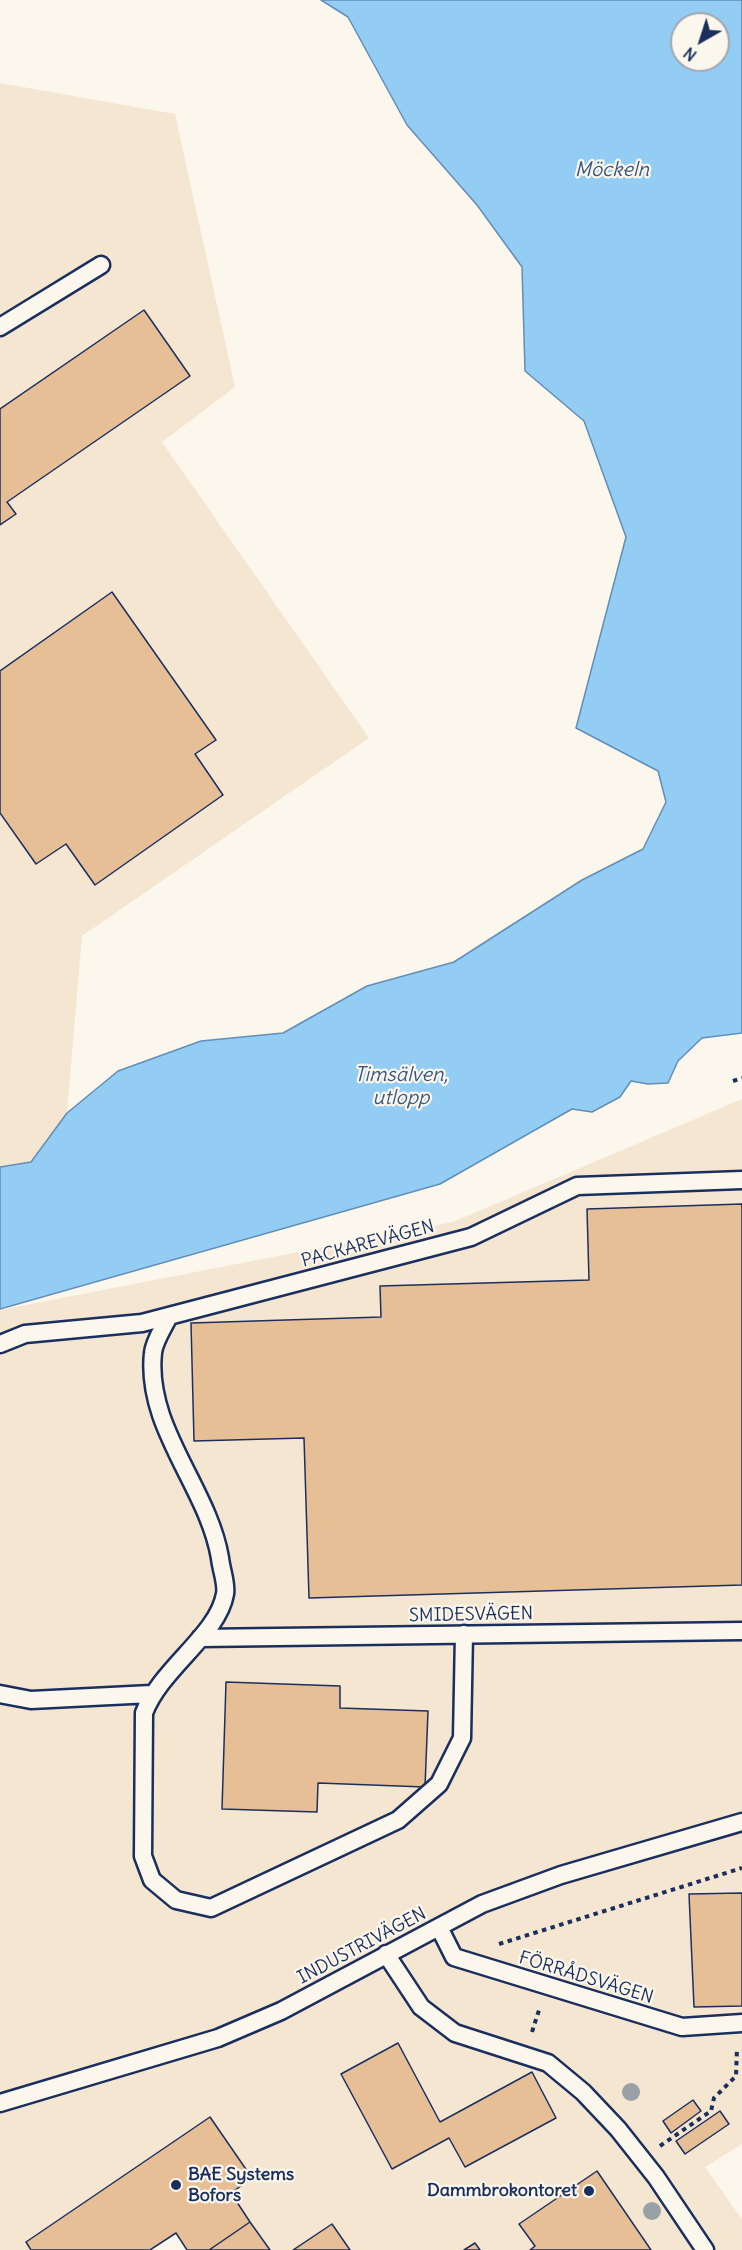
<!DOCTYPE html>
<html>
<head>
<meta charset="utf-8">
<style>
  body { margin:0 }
  #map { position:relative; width:742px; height:2250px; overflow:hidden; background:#fbf7ec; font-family:Delius,sans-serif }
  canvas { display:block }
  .north { position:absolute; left:670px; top:12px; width:60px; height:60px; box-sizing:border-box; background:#fbf7ec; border:2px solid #a1a7b3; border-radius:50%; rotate:219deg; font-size:16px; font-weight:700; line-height:24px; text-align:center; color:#1b2f5e }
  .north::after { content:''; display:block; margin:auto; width:21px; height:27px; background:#1b2f5e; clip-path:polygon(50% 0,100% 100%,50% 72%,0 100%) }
</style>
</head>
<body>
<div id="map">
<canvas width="742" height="2250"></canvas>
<div class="north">N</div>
</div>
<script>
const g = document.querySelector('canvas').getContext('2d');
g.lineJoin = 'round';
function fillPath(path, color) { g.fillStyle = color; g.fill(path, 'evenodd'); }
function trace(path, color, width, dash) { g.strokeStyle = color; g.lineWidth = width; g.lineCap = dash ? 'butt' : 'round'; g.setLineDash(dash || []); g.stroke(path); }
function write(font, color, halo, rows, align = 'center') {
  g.font = font + ' Delius,sans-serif'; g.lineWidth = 4.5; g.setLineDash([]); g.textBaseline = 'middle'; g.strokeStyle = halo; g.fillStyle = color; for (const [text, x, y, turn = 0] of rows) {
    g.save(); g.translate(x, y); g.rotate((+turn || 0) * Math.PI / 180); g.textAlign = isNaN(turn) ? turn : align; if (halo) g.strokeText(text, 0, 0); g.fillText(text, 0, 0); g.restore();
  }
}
fillPath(new Path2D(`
  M0,83L175,114L235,387L162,442L369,738L82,936L67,1113L31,1162L0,1167Z
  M742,1099V2144L705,2167L742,2219V2250H187L176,2233L150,2250H0V1310L453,1222Z`), '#f5e6d2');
const water = new Path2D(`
  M321,0H742V1033L702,1038L678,1061L668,1083L648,1084L631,1081L620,1097L592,1112L572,1109L440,1184L0,1309V1167L31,1162L67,1113L118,1071L201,1041L283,1033L367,986L454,962L582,880L643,849L666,802L658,771L576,728L626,537L584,421L525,371L522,267L477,205L407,125L348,17ZM682,24H718V60H682Z`);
fillPath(water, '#93cdf3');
trace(water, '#638eb7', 1.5);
const building = new Path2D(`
  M144,310L190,376L7,502L16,514L0,525V409Z
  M112,592L216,740L195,754L223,795L95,885L66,844L36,864L0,813V671Z
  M742,1204V1585L309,1598L304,1438L194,1441L191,1323L381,1317L380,1286L589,1280L587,1209Z
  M226,1682L340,1686V1708L428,1711L425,1787L318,1783L317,1812L222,1809Z
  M742,1893V2006L694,2007L689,1894Z
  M398,2043L440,2122L532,2072L556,2118L465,2167L449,2138L392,2169L341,2074Z
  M693,2100L701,2111L671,2133L663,2121Z
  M720,2111L729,2124L685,2154L676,2141Z
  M210,2117L252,2178L231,2193L250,2222L209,2250H187L176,2233L150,2250H31L26,2242Z
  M597,2171L651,2250H530L535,2246L519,2224Z
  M250,2222L270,2250H209Z
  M332,2224L350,2250H293Z
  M475,2243L480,2250H464Z`);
fillPath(building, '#e7bf97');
trace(building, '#1b2f5e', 1.5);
const lane = new Path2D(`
  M0,327L101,265
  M169,1316C164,1327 154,1341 153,1353C145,1428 208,1487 220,1558C221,1569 227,1584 225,1594C218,1635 161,1668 144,1713L143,1856L152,1880L176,1900L211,1908L398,1820L439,1784L462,1738L464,1634
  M0,1344L25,1334L142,1323L471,1237L577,1186L742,1180
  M200,1638L742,1631
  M0,1694L31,1700L151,1694
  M439,1927L454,1957L682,2027L742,2023
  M386,1954L421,2007L455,2033L548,2063L583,2092L618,2129L656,2177L705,2250
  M0,2103L218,2038L281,2011L482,1904L561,1875L742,1822`);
trace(lane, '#1b2f5e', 21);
trace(new Path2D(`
  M733,1081L742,1078
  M499,1944L742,1868
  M532,2032L540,2007
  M660,2146L711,2111L714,2098L736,2076L737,2048`), '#1b2f5e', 4, [4.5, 4.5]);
trace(lane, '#fbf7ec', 16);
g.fillStyle = '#98a2a6';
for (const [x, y] of [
  [631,2092],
  [652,2211]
]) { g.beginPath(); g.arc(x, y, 9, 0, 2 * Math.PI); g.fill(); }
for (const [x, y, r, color] of [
  [176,2185,6,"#1b2f5e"],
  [589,2191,6,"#1b2f5e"]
]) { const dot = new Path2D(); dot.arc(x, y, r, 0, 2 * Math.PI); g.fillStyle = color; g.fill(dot); trace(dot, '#fbf7ec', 2); }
write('18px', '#1b2f5e', '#fbf7ec', [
  ["PACKAREVÄGEN",368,1244,-15],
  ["SMIDESVÄGEN",471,1615,-1],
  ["INDUSTRIVÄGEN",362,1946,-28],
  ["FÖRRÅDSVÄGEN",586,1978,17]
]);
write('bold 18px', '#1b2f5e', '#fbf7ec', [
  ["BAE Systems",188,2175],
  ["Bofors",188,2196],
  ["Dammbrokontoret",577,2191,"right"]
], 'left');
write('italic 20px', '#395683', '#fbf7ec', [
  ["Möckeln",612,170],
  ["Timsälven,",401,1075],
  ["utlopp",401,1098]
]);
</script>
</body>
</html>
